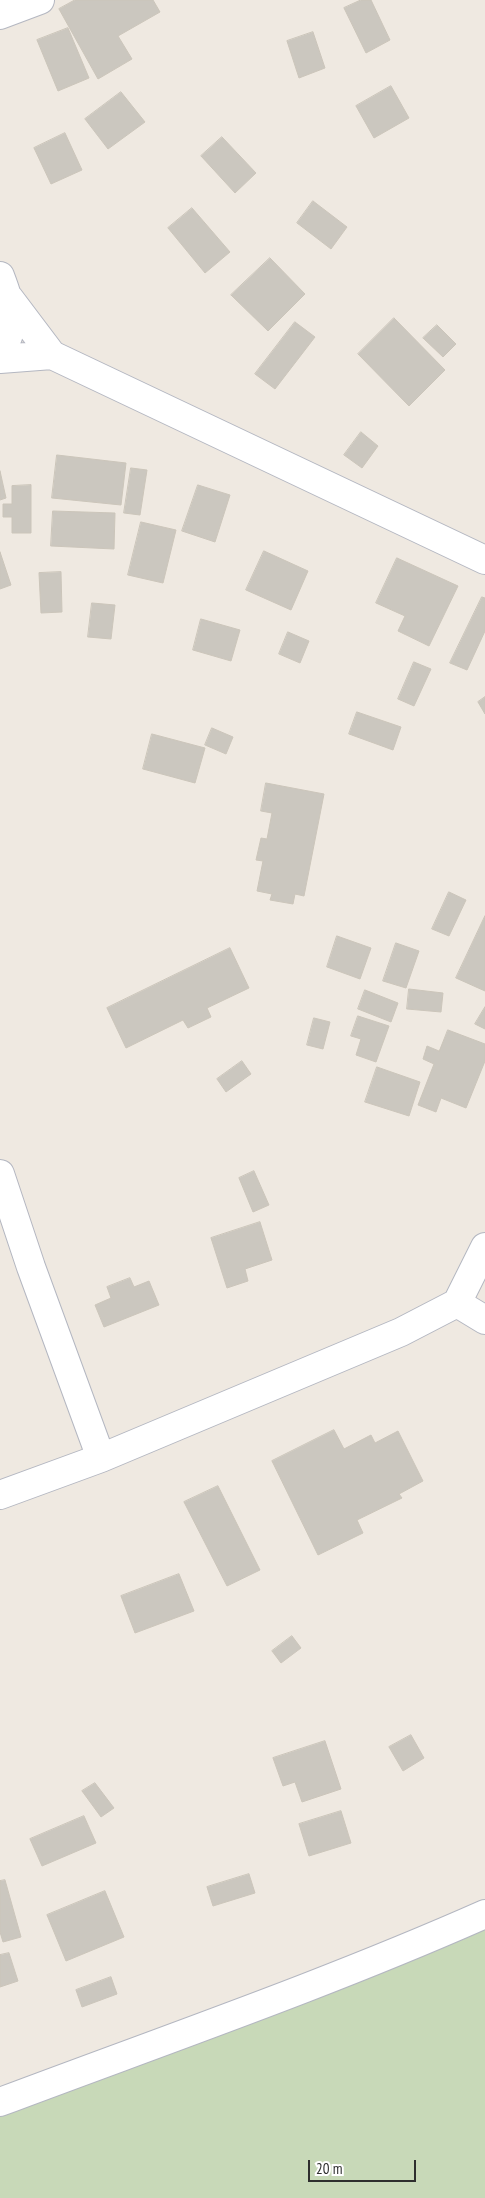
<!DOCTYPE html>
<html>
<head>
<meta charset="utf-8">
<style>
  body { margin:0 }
  #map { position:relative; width:485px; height:2198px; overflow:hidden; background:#efe9e1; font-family:"PT Sans Narrow",sans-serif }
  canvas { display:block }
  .scale { position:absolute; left:308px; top:2160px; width:108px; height:22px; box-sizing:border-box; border:2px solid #2e2e2e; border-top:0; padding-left:6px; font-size:15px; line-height:18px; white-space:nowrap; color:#2e2e2e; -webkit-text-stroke:4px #fff; paint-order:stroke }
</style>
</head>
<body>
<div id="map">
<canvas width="485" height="2198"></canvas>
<div class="scale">20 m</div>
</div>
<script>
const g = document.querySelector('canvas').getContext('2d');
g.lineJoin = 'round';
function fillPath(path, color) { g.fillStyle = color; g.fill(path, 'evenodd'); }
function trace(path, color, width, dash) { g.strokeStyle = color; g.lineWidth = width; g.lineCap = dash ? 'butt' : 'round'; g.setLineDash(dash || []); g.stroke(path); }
fillPath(new Path2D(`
  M485,1921V2198H0V2115Z`), '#c8d9b8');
const building = new Path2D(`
  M75,0H153L160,12L118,36L132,59L98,79L59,9Z
  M361,0H371L390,40L366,53L344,8Z
  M68,28L89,78L58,91L37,40Z
  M313,32L325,68L299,78L287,41Z
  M391,86L409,118L374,138L356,106Z
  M121,92L145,122L108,149L85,119Z
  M65,133L82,170L51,184L34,148Z
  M222,137L256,173L235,193L201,156Z
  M313,201L347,227L331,249L297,223Z
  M192,208L230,252L205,273L168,228Z
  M270,258L305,294L268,331L231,295Z
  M394,318L445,370L409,406L358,354Z
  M295,322L315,337L275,389L255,374Z
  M437,325L456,344L443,357L423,338Z
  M361,432L378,446L362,468L344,455Z
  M57,455L126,463L121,505L52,498Z
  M131,468L147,470L140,515L124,513Z
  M0,471L6,498L0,500Z
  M31,485V533H12V517H3V504H12V486Z
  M198,485L230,495L215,542L182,531Z
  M53,511L115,513L114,549L51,546Z
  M141,522L176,530L163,583L128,575Z
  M264,551L308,571L291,610L246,590Z
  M0,552L11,585L0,589Z
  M397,558L458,586L429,646L398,631L405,616L376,603Z
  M61,572L62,612L41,613L39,573Z
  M482,597L485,598V631L467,670L450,663Z
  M92,603L115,605L111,639L88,637Z
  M201,619L240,630L231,661L193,650Z
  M288,632L309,641L300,663L279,654Z
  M414,662L431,669L414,706L398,699Z
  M485,697V714L478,702Z
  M357,712L401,727L393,750L349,734Z
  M212,728L233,737L226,754L205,745Z
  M152,734L205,748L195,783L143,769Z
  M266,783L324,794L304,896L295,894L293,904L270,900L272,894L257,891L263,861L256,860L261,838L267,839L272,813L261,811Z
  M449,892L466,900L449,936L432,929Z
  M485,916V991L456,978Z
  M337,936L371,948L360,979L327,967Z
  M396,943L419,951L406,988L383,981Z
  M230,948L249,988L207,1008L211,1017L188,1028L183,1020L126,1048L107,1008Z
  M409,989L443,993L441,1012L407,1009Z
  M365,990L398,1003L391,1022L358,1009Z
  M485,1007V1029L475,1024Z
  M358,1016L389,1026L376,1062L356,1055L361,1039L351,1036Z
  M314,1018L330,1022L323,1049L307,1045Z
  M448,1030L485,1044V1061L466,1108L441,1098L436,1112L418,1105L434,1064L423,1059L427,1046L439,1051Z
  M242,1061L251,1074L226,1092L217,1079Z
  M377,1067L420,1082L409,1116L365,1102Z
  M254,1171L269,1205L253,1212L239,1178Z
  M260,1222L272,1260L245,1269L248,1281L227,1288L211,1238Z
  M130,1278L134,1287L149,1281L159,1305L104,1327L95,1305L111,1298L107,1287Z
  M334,1430L344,1449L371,1435L375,1443L398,1431L423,1481L399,1494L402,1498L357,1520L363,1533L318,1555L272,1461Z
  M218,1486L260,1570L227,1586L184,1502Z
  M179,1574L194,1611L135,1633L121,1596Z
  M292,1636L301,1648L281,1663L272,1651Z
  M411,1735L424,1758L403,1771L389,1747Z
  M325,1741L341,1789L302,1802L295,1782L283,1786L273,1758Z
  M95,1783L114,1808L101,1817L82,1791Z
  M341,1811L351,1843L309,1856L299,1824Z
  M84,1816L96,1843L42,1866L30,1839Z
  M249,1874L255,1893L213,1906L207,1887Z
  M5,1880L21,1937L3,1942L0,1932V1881Z
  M105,1891L124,1937L66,1961L47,1915Z
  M9,1953L18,1981L0,1987V1955Z
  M111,1977L117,1994L82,2007L76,1990Z`);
fillPath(building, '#cbc7bf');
trace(building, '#cbc5ba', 1);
const minor = new Path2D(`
  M0,15L40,0
  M0,276C10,302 19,326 0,351
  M9,298L52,355L485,560
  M0,359L52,355
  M0,1174L31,1267L101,1458
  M457,1303L485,1320
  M0,1495L101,1458L401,1332L457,1303L485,1247
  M0,2102C162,2041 327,1984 485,1914`);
trace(minor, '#b4b7c1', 30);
trace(minor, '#fff', 28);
</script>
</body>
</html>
